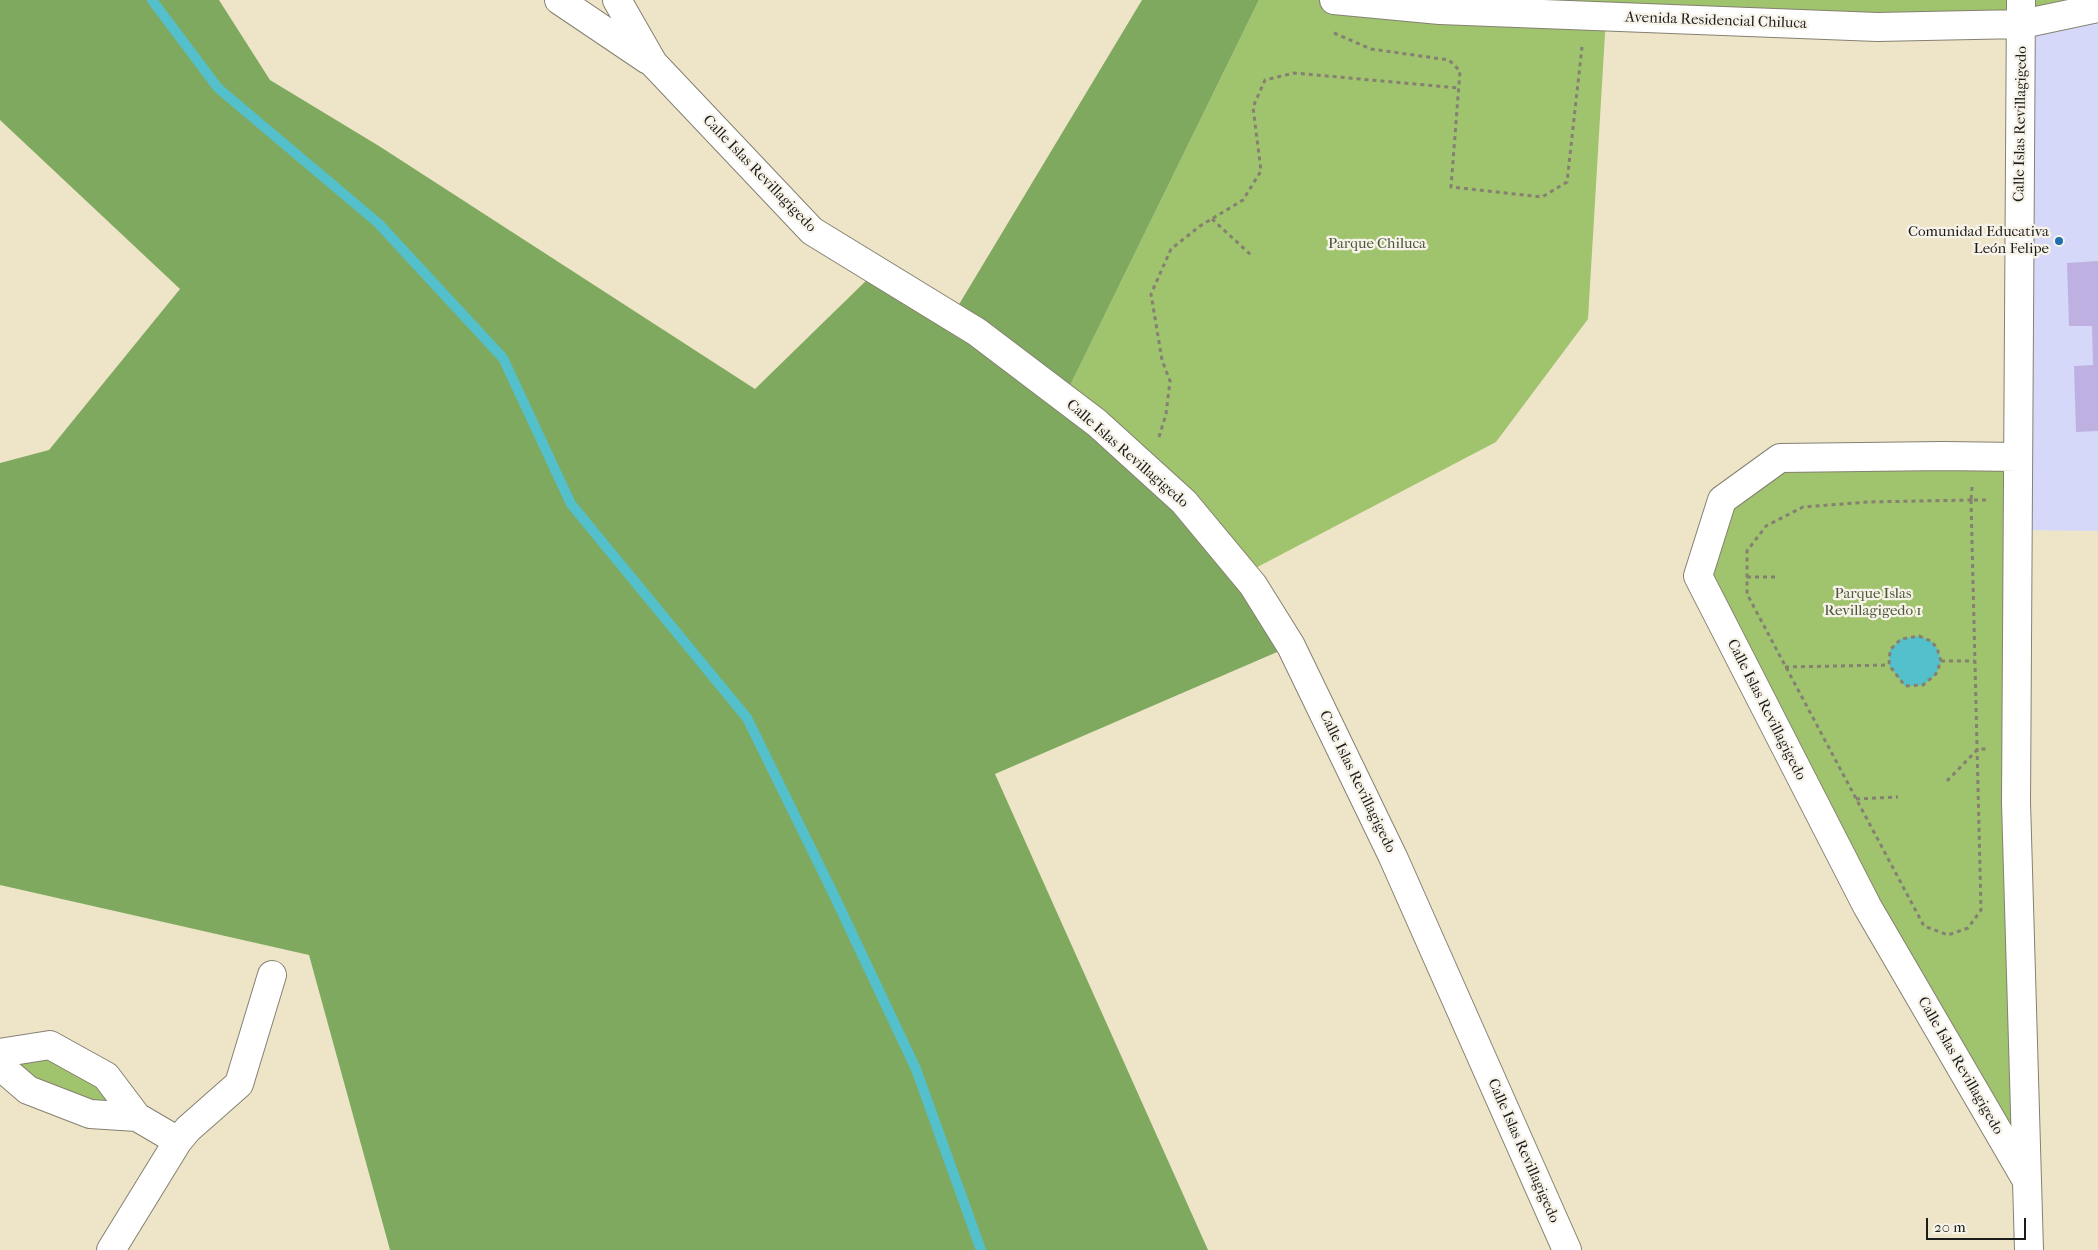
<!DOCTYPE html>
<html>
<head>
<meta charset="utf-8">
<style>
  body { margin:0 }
  #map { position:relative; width:2098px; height:1250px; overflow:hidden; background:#eee5c8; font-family:"IM FELL French Canon",serif }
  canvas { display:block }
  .scale { position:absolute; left:1926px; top:1218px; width:100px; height:22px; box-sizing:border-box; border:2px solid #1c1c1c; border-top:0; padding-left:6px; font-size:15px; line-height:18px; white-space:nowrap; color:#1c1c1c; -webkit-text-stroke:4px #f7f3e8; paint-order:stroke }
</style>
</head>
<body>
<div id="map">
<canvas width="2098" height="1250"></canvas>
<div class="scale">20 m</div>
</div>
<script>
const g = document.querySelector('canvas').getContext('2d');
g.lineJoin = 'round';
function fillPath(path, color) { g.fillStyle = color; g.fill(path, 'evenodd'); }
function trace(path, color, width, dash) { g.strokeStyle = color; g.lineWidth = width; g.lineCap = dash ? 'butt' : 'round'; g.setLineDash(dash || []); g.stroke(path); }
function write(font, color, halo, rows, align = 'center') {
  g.font = font + ' "IM FELL French Canon",serif'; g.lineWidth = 4.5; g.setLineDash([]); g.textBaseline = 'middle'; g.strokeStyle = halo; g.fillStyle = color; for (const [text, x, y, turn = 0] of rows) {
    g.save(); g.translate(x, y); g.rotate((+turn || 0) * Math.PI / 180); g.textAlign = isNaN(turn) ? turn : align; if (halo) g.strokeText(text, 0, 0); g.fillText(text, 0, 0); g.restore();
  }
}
fillPath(new Path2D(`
  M2098,8V531L2017,530L2022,24Z`), '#d5d8f9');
fillPath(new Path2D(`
  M1259,0H2098L2022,24L1606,17L1588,319L1496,442L1244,574L1064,398Z
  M2018,457L2028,1183L1698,576L1722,500L1780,458Z
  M50,1045L137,1117L90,1114L0,1066Z`), '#a0c36d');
fillPath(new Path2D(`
  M0,0H219L270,80L379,146L755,389L876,271L952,316L1142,0H1259L1064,398L1184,502L1291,646L995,774L1208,1250H390L309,955L0,885V463L49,450L180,289L0,120Z`), '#80a960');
fillPath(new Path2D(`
  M1919,636L1931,641L1937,648L1941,661L1936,674L1923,685L1905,686L1889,665L1890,650L1901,639Z`), '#53c0cb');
trace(new Path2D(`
  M152,0L218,88L378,223L503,358L571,504L747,718L832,891L916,1069L981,1250`), '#53c0cb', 10);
fillPath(new Path2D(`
  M2098,261V431L2076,432L2074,366L2093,365L2092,326H2069L2067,263Z`), '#bfb0e2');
const minor = new Path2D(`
  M559,0L648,60
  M617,0L653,63L812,231L977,332L1097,423L1184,502L1253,585L1291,646L1393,857L1567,1250
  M1334,0L1440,10L1877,27L2022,24L2098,8
  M2021,0L2016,802L2029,1250
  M2018,457L1943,456L1780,458L1722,500L1698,576L1867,906L2027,1181
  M0,1053L50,1045L106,1076L137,1117L178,1141
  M0,1066L28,1090L90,1114L137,1117
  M111,1250L178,1141L188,1129L239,1084L272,975`);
trace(minor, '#858072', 30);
trace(new Path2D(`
  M1334,33L1371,49L1449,60L1460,71L1451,187L1542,197L1567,182L1582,47
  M1212,219L1251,255
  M1159,437L1166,414L1170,381L1162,360L1151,294L1171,249L1200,226L1243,200L1261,171L1253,107L1265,80L1294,73L1459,88
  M1972,487L1971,500H1987
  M1971,500L1981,910L1968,928L1948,935L1924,926L1747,594V551L1766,526L1803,507L1868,502Z
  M1747,577H1777
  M1919,636L1931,641L1937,648L1941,661L1936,674L1923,685L1905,686L1889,665L1890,650L1901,639Z
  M1941,661H1975
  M1785,667L1889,665
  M1947,781L1978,749H1986
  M1856,799L1898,797`), '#858072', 3, [4, 4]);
trace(minor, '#fff', 28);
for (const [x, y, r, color] of [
  [2059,241,5,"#1f6fb2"]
]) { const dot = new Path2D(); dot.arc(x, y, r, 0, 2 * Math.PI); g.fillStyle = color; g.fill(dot); trace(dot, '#f7f3e8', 2); }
write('15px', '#1c1c1c', '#f7f3e8', [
  ["Avenida Residencial Chiluca",1716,21,2],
  ["Calle Islas Revillagigedo",2021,124,-89],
  ["Calle Islas Revillagigedo",759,174,46],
  ["Calle Islas Revillagigedo",1127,454,41],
  ["Calle Islas Revillagigedo",1766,710,63],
  ["Calle Islas Revillagigedo",1357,782,64],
  ["Calle Islas Revillagigedo",1960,1066,60],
  ["Calle Islas Revillagigedo",1523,1151,66]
]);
write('15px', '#1c1c1c', '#f7f3e8', [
  ["Comunidad Educativa",2049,232],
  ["León Felipe",2049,249]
], 'right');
write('15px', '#4a5638', '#f7f3e8', [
  ["Parque Chiluca",1377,244],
  ["Parque Islas",1873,594],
  ["Revillagigedo 1",1873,611]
]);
</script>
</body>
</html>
